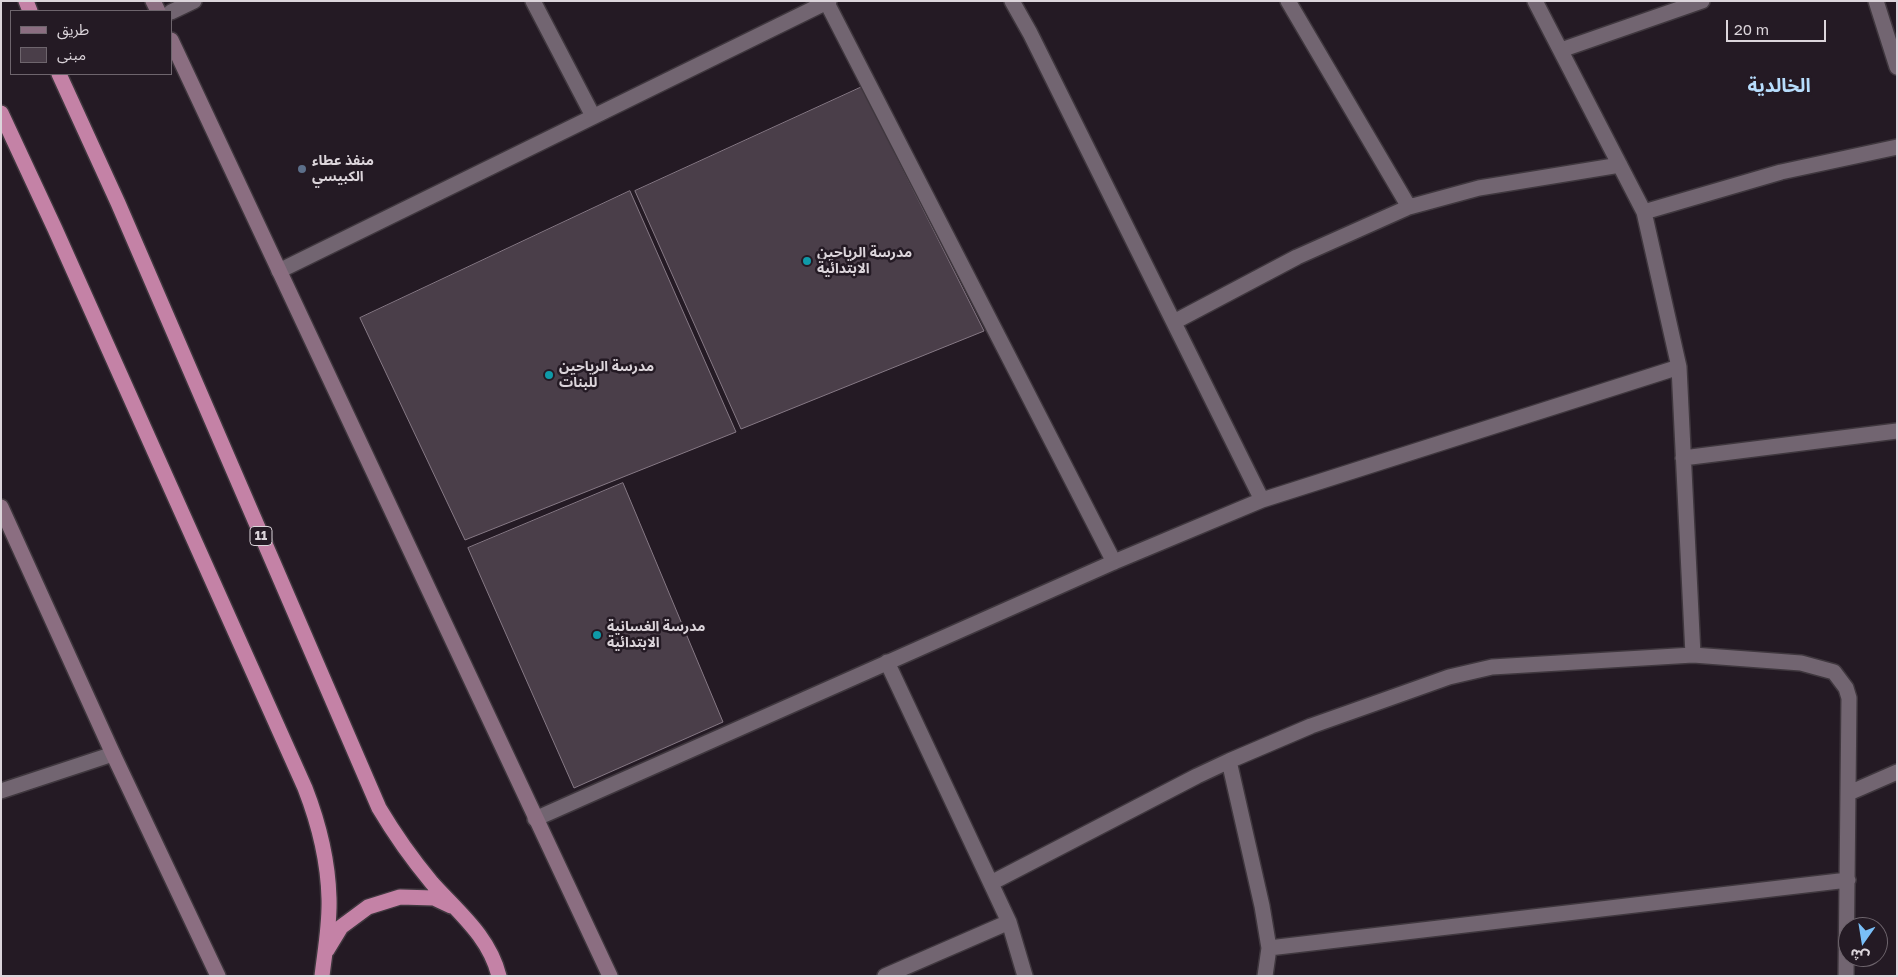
<!DOCTYPE html>
<html>
<head>
<meta charset="utf-8">
<style>
  body { margin:0 }
  #map { position:relative; width:1898px; height:977px; overflow:hidden; background:#241a24; font-family:"Golos Text","Noto Sans Arabic",sans-serif }
  canvas { display:block }
  .frame { position:absolute; inset:0; border:2px solid #dcd5db; pointer-events:none }
  .legend { position:absolute; left:10px; top:10px; width:162px; height:65px; box-sizing:border-box; background:#241a24; border:1px solid #6e656d; margin:0; padding:6px 9px; list-style:none; font-size:15px; color:#dcd5db }
  .legend li { display:flex; align-items:center; gap:10px; height:25px }
  .legend b { width:25px; border:1px solid #6e656d }
  .north { position:absolute; left:1838px; top:917px; width:50px; height:50px; box-sizing:border-box; background:#241a24; border:1px solid #6e656d; border-radius:50%; rotate:193deg; font-size:14px; font-weight:700; line-height:20px; text-align:center; color:#dcd5db }
  .north::after { content:''; display:block; margin:auto; width:18px; height:22px; background:#79bff8; clip-path:polygon(50% 0,100% 100%,50% 72%,0 100%) }
  .scale { position:absolute; left:1726px; top:20px; width:100px; height:22px; box-sizing:border-box; border:2px solid #dcd5db; border-top:0; padding-left:6px; font-size:15px; line-height:18px; white-space:nowrap; color:#dcd5db; -webkit-text-stroke:4px #241a24; paint-order:stroke }
</style>
</head>
<body>
<div id="map">
<canvas width="1898" height="977"></canvas>
<div class="frame"></div>
<ul class="legend">
<li><b style="height:6px;background:#8b6e81"></b>طريق</li>
<li><b style="height:14px;background:#4a3e49"></b>مبنى</li>
</ul>
<div class="north">ش</div>
<div class="scale">20 m</div>
</div>
<script>
const g = document.querySelector('canvas').getContext('2d');
g.lineJoin = 'round';
function fillPath(path, color) { g.fillStyle = color; g.fill(path, 'evenodd'); }
function trace(path, color, width, dash) { g.strokeStyle = color; g.lineWidth = width; g.lineCap = dash ? 'butt' : 'round'; g.setLineDash(dash || []); g.stroke(path); }
function write(font, color, halo, rows, align = 'center') {
  g.font = font + ' "Golos Text","Noto Sans Arabic",sans-serif'; g.lineWidth = 5; g.setLineDash([]); g.textBaseline = 'middle'; g.strokeStyle = halo; g.fillStyle = color; for (const [text, x, y, turn = 0] of rows) {
    g.save(); g.translate(x, y); g.rotate((+turn || 0) * Math.PI / 180); g.textAlign = isNaN(turn) ? turn : align; if (halo) g.strokeText(text, 0, 0); g.fillText(text, 0, 0); g.restore();
  }
}
const building = new Path2D(`
  M862,87L984,331L741,429L635,191Z
  M630,191L736,432L465,540L360,318Z
  M623,483L723,722L574,788L468,548Z`);
fillPath(building, '#4a3e49');
trace(building, '#867985', 1);
const street = new Path2D(`
  M533,1L593,116
  M826,1L1114,562
  M1012,1L1030,33L1262,500
  M1288,1L1409,207
  M1535,1L1644,212L1679,367L1693,655
  M1876,1L1897,67
  M171,12L194,1
  M1561,50L1702,1
  M1644,212L1781,172L1897,147
  M279,271L829,1
  M1174,322L1297,257L1409,207L1479,188L1620,165
  M1683,458L1897,431
  M887,662L1009,922L1025,976
  M1229,761L1262,906L1269,948L1265,976
  M1,791L113,754
  M1849,793L1897,772
  M535,819L1114,562L1262,500L1679,367
  M991,883L1197,776L1229,761L1311,726L1390,698L1449,677L1492,667L1693,655L1801,663L1834,672L1846,688L1849,698L1846,976
  M1269,948L1848,880
  M885,976L1009,922`);
const secondary = new Path2D(`
  M153,1L158,11
  M171,40L610,976
  M1,507L113,754L218,976`);
const highway = new Path2D(`
  M26,1L30,11
  M59,74L118,203L379,808C395,835 412,859 432,883C458,912 489,936 499,976
  M1,113L55,229L305,788C319,824 328,860 329,898C330,924 325,950 322,976
  M327,950L341,927L368,907L400,897L434,898L451,906`);
trace(street, '#3f373e', 18);
trace(secondary, '#3f373e', 18);
trace(highway, '#3f373e', 18);
trace(street, '#726571', 15);
trace(secondary, '#8b6e81', 15);
trace(highway, '#c482a6', 15);
for (const [x, y, r, color] of [
  [302,169,5,"#5c6f8a"],
  [807,261,5,"#0f9aa8"],
  [549,375,5,"#0f9aa8"],
  [597,635,5,"#0f9aa8"]
]) { const dot = new Path2D(); dot.arc(x, y, r, 0, 2 * Math.PI); g.fillStyle = color; g.fill(dot); trace(dot, '#241a24', 2); }
for (const [x, y, w] of [
  [261,536,22]
]) { const box = new Path2D(); box.roundRect(x - w / 2, y - 9.5, w, 19, 4); g.fillStyle = '#241a24'; g.fill(box); trace(box, '#dcd5db', 1); }
write('bold 12px', '#dcd5db', null, [
  ["11",261,536]
]);
write('bold 14px', '#dcd5db', '#241a24', [
  ["منفذ عطاء",312,161],
  ["الكبيسي",312,177],
  ["مدرسة الرياحين",817,253],
  ["الابتدائية",817,269],
  ["مدرسة الرياحين",559,367],
  ["للبنات",559,383],
  ["مدرسة الغسانية",607,627],
  ["الابتدائية",607,643]
], 'left');
write('bold 19px', '#b7ddfd', '#241a24', [
  ["الخالدية",1779,86]
]);
</script>
</body>
</html>
